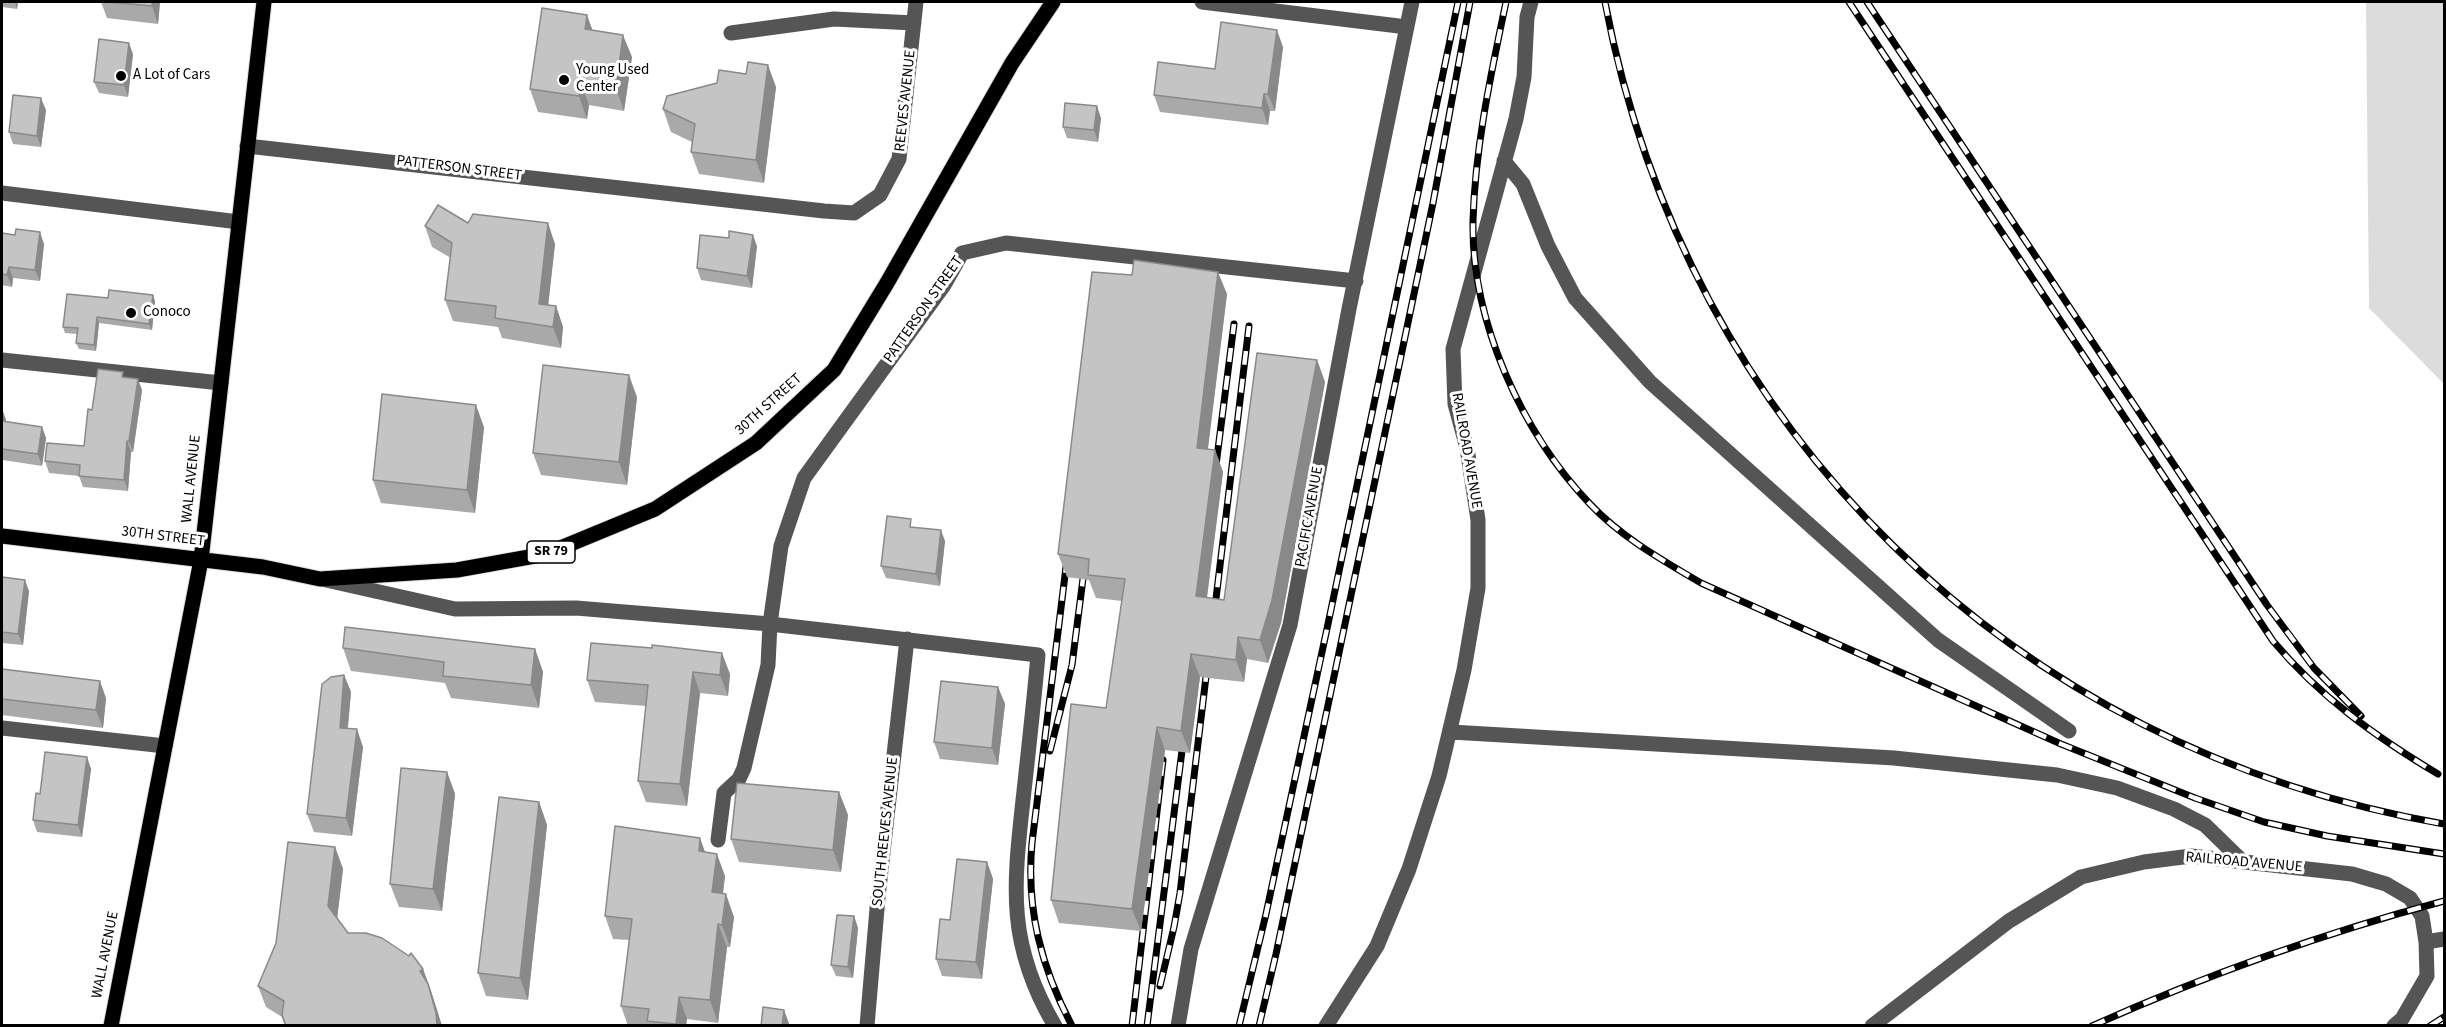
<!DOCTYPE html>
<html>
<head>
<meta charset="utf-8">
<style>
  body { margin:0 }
  #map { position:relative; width:2446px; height:1027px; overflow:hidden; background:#fff; font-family:"Source Sans 3",sans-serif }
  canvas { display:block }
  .frame { position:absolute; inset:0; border:3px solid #000; pointer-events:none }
</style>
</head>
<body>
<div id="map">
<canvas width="2446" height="1027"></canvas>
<div class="frame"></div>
</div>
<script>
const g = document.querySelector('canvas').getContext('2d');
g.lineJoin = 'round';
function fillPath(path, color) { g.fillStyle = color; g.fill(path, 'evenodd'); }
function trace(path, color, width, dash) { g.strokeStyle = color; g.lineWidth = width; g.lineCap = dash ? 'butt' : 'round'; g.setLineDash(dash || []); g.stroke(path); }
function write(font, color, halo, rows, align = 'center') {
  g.font = font + ' "Source Sans 3",sans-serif'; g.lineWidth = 6; g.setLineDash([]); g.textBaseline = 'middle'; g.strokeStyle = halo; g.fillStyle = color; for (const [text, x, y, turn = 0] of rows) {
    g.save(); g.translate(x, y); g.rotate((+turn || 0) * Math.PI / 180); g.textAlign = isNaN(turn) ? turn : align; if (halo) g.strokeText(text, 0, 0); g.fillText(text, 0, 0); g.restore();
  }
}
fillPath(new Path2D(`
  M2366,2H2444V384L2369,308Z`), '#dcdcdc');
const major = new Path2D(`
  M2,536L263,567L320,579L457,570L546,554L655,509L756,443L834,370L887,283L1012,63L1053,2
  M111,1026L201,560L264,2`);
trace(major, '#dbdbdb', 17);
trace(new Path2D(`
  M1202,2L1407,27
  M731,33L834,19L914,23
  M247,146L824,211L854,213L880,195L899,159L916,2
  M1504,161L1523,184L1548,246L1575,298L1650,382L1938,640L2069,731
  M2,193L239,222
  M2,360L221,383
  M326,580L455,609L576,608L770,624L1038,655C1034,701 1029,746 1024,791C1014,883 1005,942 1055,1026
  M2,728L165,746
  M1451,732L1894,758L2057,775L2117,788L2174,809L2205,825L2242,861
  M718,840L724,793L739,779L744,768L768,665L770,624L781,546L804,478L944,285L962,253L1006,243L1356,281
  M2426,942L2444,939
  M867,1026L878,897L907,639
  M1178,1026L1191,949L1290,625L1349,309L1412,2
  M1326,1026L1377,946L1409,869L1439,776L1464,670L1478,588V520L1467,448L1455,404L1453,349L1516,119L1524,77L1527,17L1531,2
  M1872,1026L2009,921L2081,877L2144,862L2191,856L2352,874L2386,884L2410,898L2422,916L2426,942L2427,976L2402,1019L2394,1026`), '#555', 15);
trace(major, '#000', 15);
const rail = new Path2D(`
  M1506,2C1491,74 1475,147 1473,221C1471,321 1522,433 1590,504C1621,537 1662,560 1701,583L2061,744L2195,798L2264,822L2327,836L2444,854
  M1605,2C1686,432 2014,749 2444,824
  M1849,2L2273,641C2320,697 2376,737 2438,774
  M1867,2L2267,605L2314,668L2361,716
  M1215,473L1234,324
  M1067,559L1032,843C1026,909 1041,967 1072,1026
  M1214,615L1249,326
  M1050,751L1072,665L1085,563
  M1160,986L1174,927L1180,893L1208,660
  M1132,1026L1163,760
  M1147,1026L1184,735
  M1239,1026L1266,914L1328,624L1458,2
  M1259,1026L1276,954L1433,203L1470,2
  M2092,1026C2206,975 2324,933 2444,901
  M2430,1026L2444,1017`);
trace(rail, '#000', 7);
trace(rail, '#fff', 4.5, [14]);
fillPath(new Path2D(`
  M2,2H18L17,9L2,7Z
  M101,2H160L158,24L107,18Z
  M593,30L632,57L624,111L589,105L587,119L538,112L530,89Z
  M1283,47L1275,111H1270L1268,125L1160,112L1154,95L1215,69Z
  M133,54L128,97L99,93L94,82Z
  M776,87L764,183L699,174L691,152L692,142L671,132L663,109Z
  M46,110L41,147L13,144L9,132Z
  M1101,118L1098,142L1067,138L1063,127Z
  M468,223L555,244L548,305L556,306L563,327L561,348L502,338L498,327L453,321L445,300L451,258L432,247L425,226Z
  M2,233L44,244L40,281L13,278L12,287L2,285Z
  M757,246L752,288L701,280L697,268Z
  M1227,294L1208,449L1215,450L1223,472L1207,598L1224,600L1317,360L1325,382L1281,623L1268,663L1247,659L1244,682L1200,677L1190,753L1165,750L1141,931L1059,923L1051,900L1106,708L1122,601L1096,598L1089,580L1067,577L1058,554Z
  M108,298L155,301L152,330L99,323L96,351L79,349L76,343L78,334L65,333L63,327Z
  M125,377L142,390L133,452H131L128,491L83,487L79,476L49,473L45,461L84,446L92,410Z
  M637,397L627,485L541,475L533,453Z
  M2,409L6,420V422L42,427L46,438L42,466L3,460L2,472Z
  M484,427L475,513L381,503L373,480Z
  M914,527L945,541L940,586L886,578L881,566Z
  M2,577L29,591L23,645L2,643Z
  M591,643L730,674L728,696L700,693L687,806L646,802L638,781L646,706L595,702L587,680Z
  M343,648L535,649L543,672L539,708L451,698L445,683L351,671Z
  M2,669L106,698L103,728L2,715Z
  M344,675L351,692L348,728L363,747L352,836L314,832L307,814Z
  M998,687L1005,704L998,765L940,759L934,742Z
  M87,757L91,769L82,837L37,832L33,820Z
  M447,772L455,794L442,911L399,907L390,884Z
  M839,792L848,815L841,872L739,862L731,839Z
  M539,802L547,825L528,1000L486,996L478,973Z
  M335,847L343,869L337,918L348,933L423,969L431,991L442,1026H285L282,1017L266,1007L258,986Z
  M705,852L725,876L723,894L734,917L730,947H727L718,1023L687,1019L686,1026H628L621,1006L629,940L613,939L605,916Z
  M987,862L993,879L982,979L942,976L936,959L950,920Z
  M854,916L858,928L853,978L836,976L831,965Z`), '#a9a9a9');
fillPath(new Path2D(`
  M15,2H18L17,9Z
  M152,2H160L158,24L152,6Z
  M587,15L595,37L585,29Z
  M1277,30L1283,47L1275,111L1268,94Z
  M623,35L632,57L624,111L616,88Z
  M129,43L133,54L128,97L124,85Z
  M768,65L776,87L764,183L756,160Z
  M581,83L589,105L587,119L579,96Z
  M1264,94L1270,111L1268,125L1262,108Z
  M41,98L46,110L41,147L37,136Z
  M1097,106L1101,118L1098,142L1094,130Z
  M548,223L555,244L546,325L539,304Z
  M40,232L44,244L40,281L35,270Z
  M753,235L757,246L752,288L747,276Z
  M9,267L13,278L12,287L7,275Z
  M1218,272L1227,294L1205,471L1197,448Z
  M153,295L155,301L152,330L149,324Z
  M556,306L563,327L561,348L553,327Z
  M97,317L99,323L96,351L94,345Z
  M1317,360L1325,382L1281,623L1268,663L1260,640Z
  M629,375L637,397L627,485L619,462Z
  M138,379L142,390L133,452L129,441Z
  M476,405L484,427L475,513L467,490Z
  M2,409L6,420L5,433L2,423Z
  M42,427L46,438L42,466L38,454Z
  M127,441L131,452L128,491L124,480Z
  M1215,450L1223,472L1204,619L1196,596Z
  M941,530L945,541L940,586L936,574Z
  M25,580L29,591L23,645L18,634Z
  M1238,637L1247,659L1244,682L1236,660Z
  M535,649L543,672L539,708L531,685Z
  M722,653L730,674L728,696L720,675Z
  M1191,654L1200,677L1190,753L1181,731Z
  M693,672L700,693L687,806L680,784Z
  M344,675L351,692L346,745L340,728Z
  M100,681L106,698L103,728L96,710Z
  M998,687L1005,704L998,765L992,748Z
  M1157,727L1165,750L1141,931L1132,909Z
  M357,729L363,747L352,836L346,818Z
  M87,757L91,769L82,837L78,825Z
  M447,772L455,794L442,911L433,889Z
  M839,792L848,815L841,872L833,850Z
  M539,802L547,825L528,1000L520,978Z
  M700,838L708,860L699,851Z
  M335,847L343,869L336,928L328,906Z
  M717,854L725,876L720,915L712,892Z
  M987,862L993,879L982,979L976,962Z
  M726,894L734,917L730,947L722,925Z
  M854,916L858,928L853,978L848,967Z
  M718,924L727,947L718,1023L710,1000Z
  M423,969L431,991L442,1026H437L420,971Z
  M679,997L687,1019L686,1026H676V1024Z
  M784,1010L790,1026H782Z`), '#898989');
const building = new Path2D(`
  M109,2H152V6Z
  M542,8L587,15L585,29L623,35L616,88L581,83L579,96L530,89Z
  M1221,22L1277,30L1268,94H1264L1262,108L1154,95L1158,62L1215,69Z
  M99,39L129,43L124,85L94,82Z
  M748,62L768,65L756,160L691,152L695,124L663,109L667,96L717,83L719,70L746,74Z
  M13,95L41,98L37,136L9,132Z
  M1065,103L1097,106L1094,130L1063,127Z
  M438,205L468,223L473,214L548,223L539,304L556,306L553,327L495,318L496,306L445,300L452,243L425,226Z
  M16,229L40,232L35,270L9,267L7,275L2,274V233L15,235Z
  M729,231L753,235L747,276L697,268L700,235L729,238Z
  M1134,260L1218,272L1197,448L1215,450L1196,596L1224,600L1257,353L1317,360L1272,600L1260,640L1238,637L1236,660L1191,654L1181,731L1157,727L1132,909L1051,900L1071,704L1106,708L1125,579L1088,575L1089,559L1058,554L1092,272L1132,275Z
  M109,290L153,295L149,324L97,317L94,345L76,343L78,328L63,327L67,294L108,298Z
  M543,365L629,375L619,462L533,453Z
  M98,369L123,372L122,377L138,379L129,441H127L124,480L79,476L80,465L45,461L47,443L84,446L88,409L92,410Z
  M382,394L476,405L467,490L373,480Z
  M2,421L42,427L38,454L2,449Z
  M887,516L911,519L910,527L941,530L936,574L881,566Z
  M2,577L25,580L18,634L2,632Z
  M345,627L535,649L531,685L443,676L444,662L343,648Z
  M591,643L652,648V645L722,653L720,675L693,672L680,784L638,781L648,685L587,680Z
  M2,669L100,681L96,710L2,699Z
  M344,675L340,728L357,729L346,818L307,814L322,684L331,677Z
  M941,681L998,687L992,748L934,742Z
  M45,752L87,757L78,825L33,820L36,793L40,794Z
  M401,768L447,772L433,889L390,884Z
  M737,783L839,792L833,850L731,839Z
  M499,797L539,802L520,978L478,973Z
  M615,826L700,838L699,851L717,854L712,892L726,894L722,925L718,924L710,1000L679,997L676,1024L647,1021L649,1009L621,1006L632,919L605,916Z
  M288,842L335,847L328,906L348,933H366L382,938L409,956L411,953L423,969L420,971L428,984L436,1013L437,1026H286L282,1015L284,1001L258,986L276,943Z
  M957,859L987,862L976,962L936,959L940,919L950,920Z
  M837,915L854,916L848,967L831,965Z
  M763,1007L784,1010L782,1026H761Z`);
fillPath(building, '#c4c4c4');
trace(building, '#898989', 1.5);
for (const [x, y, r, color] of [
  [121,76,6,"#000"],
  [564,80,6,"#000"],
  [131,313,6,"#000"]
]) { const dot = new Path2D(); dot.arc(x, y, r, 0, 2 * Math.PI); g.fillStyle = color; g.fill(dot); trace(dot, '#fff', 2); }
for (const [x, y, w] of [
  [551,552,48]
]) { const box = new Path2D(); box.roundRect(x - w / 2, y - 11, w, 22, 4.5); g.fillStyle = '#fff'; g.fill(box); trace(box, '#000', 1.5); }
write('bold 14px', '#000', null, [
  ["SR 79",551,552]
]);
write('15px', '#000', '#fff', [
  ["Young Used",576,71],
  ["Center",576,88],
  ["A Lot of Cars",133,76],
  ["Conoco",143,313]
], 'left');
write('15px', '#000', '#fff', [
  ["REEVES AVENUE",906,101,-84],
  ["PATTERSON STREET",459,169,7],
  ["PATTERSON STREET",924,310,-55],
  ["30TH STREET",769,405,-42],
  ["RAILROAD AVENUE",1466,451,80],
  ["WALL AVENUE",192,479,-84],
  ["PACIFIC AVENUE",1310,517,-80],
  ["30TH STREET",163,537,7],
  ["SOUTH REEVES AVENUE",886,832,-84],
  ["RAILROAD AVENUE",2244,863,5],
  ["WALL AVENUE",106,955,-79]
]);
</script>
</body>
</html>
